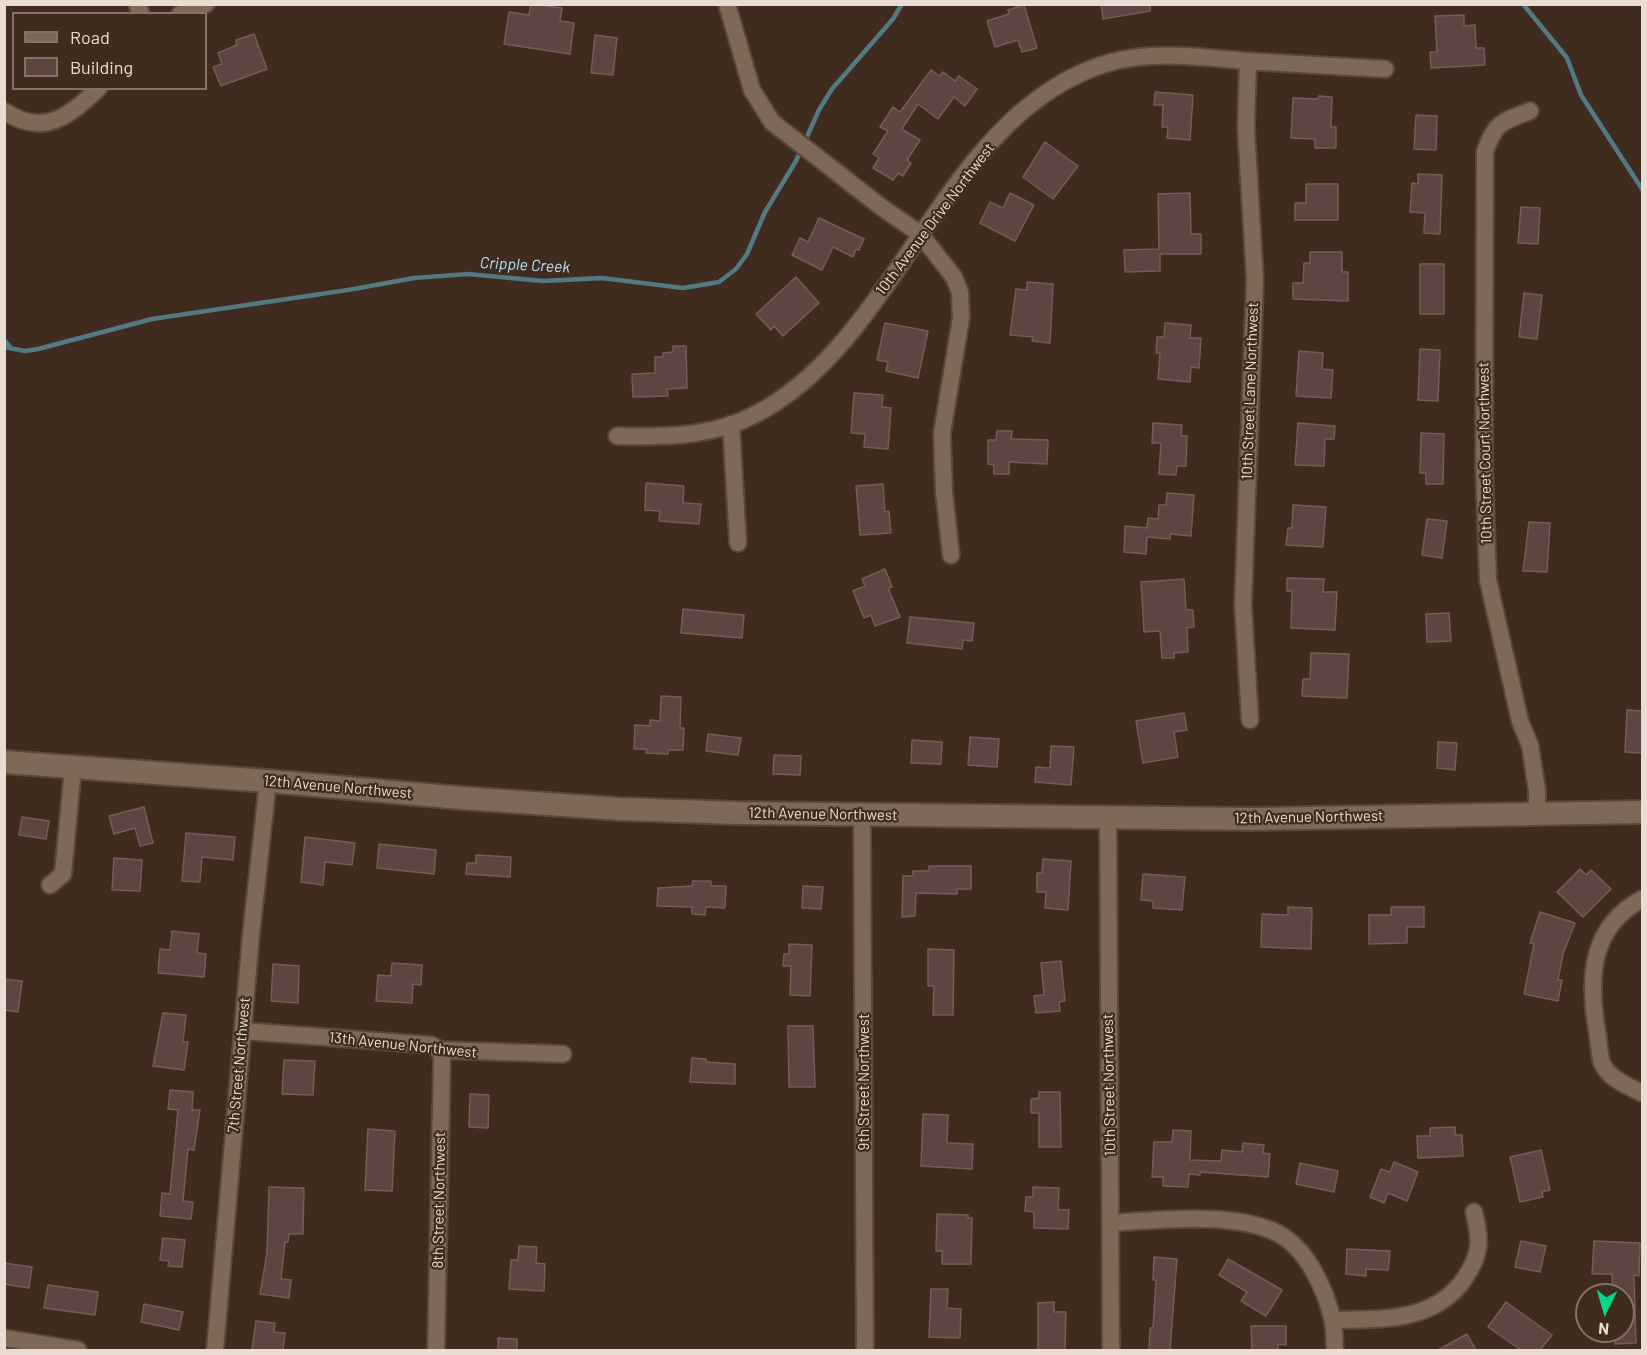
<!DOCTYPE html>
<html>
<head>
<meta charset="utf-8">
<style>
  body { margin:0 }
  #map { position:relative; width:1647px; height:1355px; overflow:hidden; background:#3f2c1e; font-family:Barlow,sans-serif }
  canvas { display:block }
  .frame { position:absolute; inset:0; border:6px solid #e9dcd3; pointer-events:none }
  .legend { position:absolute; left:12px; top:12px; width:195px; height:78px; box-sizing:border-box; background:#3f2c1e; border:2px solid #837266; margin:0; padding:8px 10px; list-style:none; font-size:18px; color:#e9dcd3 }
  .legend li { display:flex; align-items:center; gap:12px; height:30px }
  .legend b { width:30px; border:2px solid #837266 }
  .north { position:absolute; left:1575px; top:1283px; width:60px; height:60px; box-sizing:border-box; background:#3f2c1e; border:2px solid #837266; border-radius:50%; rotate:185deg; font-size:16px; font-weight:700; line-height:24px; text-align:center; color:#e9dcd3 }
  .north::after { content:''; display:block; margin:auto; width:21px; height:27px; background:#00d98c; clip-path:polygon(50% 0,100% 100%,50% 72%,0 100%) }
</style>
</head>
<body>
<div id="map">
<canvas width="1647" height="1355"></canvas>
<div class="frame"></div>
<ul class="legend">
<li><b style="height:8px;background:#7f6858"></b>Road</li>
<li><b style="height:16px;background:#5f4442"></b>Building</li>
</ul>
<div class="north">N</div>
</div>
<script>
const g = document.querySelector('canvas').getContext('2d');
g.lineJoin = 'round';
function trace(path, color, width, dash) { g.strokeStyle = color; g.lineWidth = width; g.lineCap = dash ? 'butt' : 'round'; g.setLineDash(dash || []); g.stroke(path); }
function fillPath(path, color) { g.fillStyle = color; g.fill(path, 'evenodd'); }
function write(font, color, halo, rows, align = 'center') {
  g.font = font + ' Barlow,sans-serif'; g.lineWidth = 4.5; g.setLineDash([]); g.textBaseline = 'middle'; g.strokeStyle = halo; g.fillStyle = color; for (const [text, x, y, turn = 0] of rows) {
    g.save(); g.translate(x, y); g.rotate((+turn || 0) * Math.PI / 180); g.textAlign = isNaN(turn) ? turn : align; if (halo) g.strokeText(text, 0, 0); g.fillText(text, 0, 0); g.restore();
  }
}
trace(new Path2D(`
  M1523,4L1567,58L1581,95L1642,189
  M4,340L10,347
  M4,347L25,351L38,349L152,319L348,290L414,278L468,274L543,281L602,278L683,288L719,282L736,269L747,254L765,212L796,161L819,110L832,89L893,19L902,4`), '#547982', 4.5);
const building = new Path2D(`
  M531,4L562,8L560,21L574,23L570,54L504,44L509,12L529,15Z
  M1101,4H1150V11L1103,19Z
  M1024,5L1037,48L1022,52L1018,40L995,47L987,21L1009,14L1008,10Z
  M1464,15V26L1475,25L1476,48H1484L1485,65L1431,68L1430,52H1437L1435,16Z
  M254,34L267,69L221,86L213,67L222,64L218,53L237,45L236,40Z
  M595,35L617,38L613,75L591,73Z
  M931,70L940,76L943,72L955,81L959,76L977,89L965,106L954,97L938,119L918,104L902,129L920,140L907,160L911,163L903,176L898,173L893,180L873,168L879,158L873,154L888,131L880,127L893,107L900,112Z
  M1155,92L1193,95L1190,140L1167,138L1168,127H1162L1163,105H1154Z
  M1319,96L1332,97L1331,127H1336V148H1315V139L1291,138L1293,98L1318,99Z
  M1416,115L1437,116L1436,150L1414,149Z
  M1045,142L1078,166L1053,199L1023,177Z
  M1418,174L1442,175L1440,234L1424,233L1425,213L1410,212L1412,183L1418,184Z
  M1306,184H1338V220H1295V203H1306Z
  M1010,193L1034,205L1015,241L980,223L990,202L1003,208Z
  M1190,193L1191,234H1201V254H1160V271L1125,272L1124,250L1159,249L1158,194Z
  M1521,207L1540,208L1538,244L1518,243Z
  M819,218L864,239L859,250L856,249L853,257L833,247L822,270L792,255L800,238L808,242Z
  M1310,252H1342V272H1348V301L1293,299V283H1303L1304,263H1310Z
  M1420,264H1444V314H1420Z
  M796,277L819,303L783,336L774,326L771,330L756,314Z
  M1027,282L1053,284L1050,343L1032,341L1033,337L1010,335L1016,289L1027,290Z
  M1524,293L1542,295L1537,339L1519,337Z
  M885,323L928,331L918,378L886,371L888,362L877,360Z
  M1165,323L1191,325L1190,338H1201L1199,368L1191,367L1190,382L1158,379L1160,353H1156L1157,337H1164Z
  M673,346H686L687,388L667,389L668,396L633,397L632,374L655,373V357H663V353L673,352Z
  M1420,349L1440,350L1438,401L1418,400Z
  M1299,351L1323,353L1322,369L1333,370L1331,398L1296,396Z
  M854,393L883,395L882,407L891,408L888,449L864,447L865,434L851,433Z
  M1153,423L1182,425L1181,436H1187L1186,466H1177L1176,475L1159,474L1161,443H1152Z
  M1298,423L1335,426L1334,439H1325L1324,466L1295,465Z
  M997,431H1012L1011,439L1048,440L1047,464L1009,462V474H994V465L988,464V440H996Z
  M1421,433L1444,434L1443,484H1426V473H1420Z
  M646,483L684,486L683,503L701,504L699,524L659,521L660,511L645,510Z
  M883,484L885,512L889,511L891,533L860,535L856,486Z
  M1167,493L1194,495L1191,536L1170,534V539L1147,537L1146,554L1124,552L1125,526L1147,528L1148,518L1158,519L1159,505H1166Z
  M1293,505L1326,507L1323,547L1286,545L1288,528H1292Z
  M1427,519L1447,521L1442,558L1422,555Z
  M1529,522L1550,523L1547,572L1523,571Z
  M885,569L892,587L888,588L900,617L875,626L871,615L864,618L853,591L865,586L862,579Z
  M1287,578L1324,579L1323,592H1337L1335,630L1291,628L1292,591H1287Z
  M1184,579L1186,610H1193L1194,627L1187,628L1188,652L1174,653V658H1162L1160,631L1144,632L1141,582Z
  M683,609L744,615L742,638L681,633Z
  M1449,613L1451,641L1427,642L1426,614Z
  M910,617L974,623L972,641L963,640L962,649L907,643Z
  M1311,653L1349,654L1347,698L1302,696L1303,679H1310Z
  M661,696L681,697L680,728H684L683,750H668V754L646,753L647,749H634L635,725L650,726V720L660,721Z
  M1627,710L1642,711V753L1625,752Z
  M1184,713L1187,730L1174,732L1178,757L1143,763L1136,721Z
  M708,734L741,738L738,755L706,751Z
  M970,737L999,739L997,767L968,765Z
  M912,740L942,742L941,764L911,763Z
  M1438,742L1457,743L1455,770L1437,768Z
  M1051,746L1074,747L1071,785L1035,782L1036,767L1050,768Z
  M774,755L801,756L800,775L773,774Z
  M144,807L153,843L140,846L135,828L114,834L109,816Z
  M22,817L49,821L46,839L19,835Z
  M186,833L235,837L233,860L202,857L200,882L182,881Z
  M305,837L355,843L352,865L325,862L323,885L301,882Z
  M379,844L436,850L434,874L377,868Z
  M476,855L511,857L510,877L466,874L467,863H476Z
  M114,858L142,860L140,891L112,890Z
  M1043,859L1071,861L1068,910L1045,908L1046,892H1037V873H1042Z
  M929,866H971V889H957V894L916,893L915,916L902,917L903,876H913V871H929Z
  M1580,869L1586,875L1591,870L1611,889L1583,917L1557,892Z
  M1143,874L1185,877L1182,910L1153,908V901L1141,900Z
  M693,881H711V886H726L725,908L706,907L705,915L692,914V907L657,906L658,888L692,886Z
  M803,886L823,887L821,909L802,908Z
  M1288,907L1312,908L1311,949L1261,947L1262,914L1288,915Z
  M1391,907H1424V927H1407V943L1369,944V915H1391Z
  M1540,912L1575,923L1563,954L1558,980H1562L1558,1001L1524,994L1534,944L1530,943Z
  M172,931L199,934L197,953L206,954L204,977L158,973L160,949L170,950Z
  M789,944L812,945L810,996L790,995L791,966H783L784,954H789Z
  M928,949L954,950L953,1015H933L934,986H928Z
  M1061,961L1065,1001L1059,1002L1060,1011L1036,1013L1034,996L1044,995L1041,963Z
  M392,963L422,965L421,985L413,984L412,1003L376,1001L378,975L391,976Z
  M273,964L299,966L298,1003L271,1001Z
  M4,979L22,981L18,1012L4,1010Z
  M163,1013L186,1015L183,1042H188L184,1070L153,1066Z
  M788,1026H813L815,1087H789Z
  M692,1058L706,1059V1062L735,1064V1084L690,1082Z
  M284,1060L315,1061L313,1095L282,1094Z
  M170,1090L193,1092L192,1110H200L194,1150L188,1149L183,1201L193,1202L191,1219L160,1216L162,1193L170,1194L178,1110L168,1109Z
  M1039,1092H1060L1061,1147H1039V1113H1031V1099L1039,1098Z
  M470,1094L489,1095L488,1128L469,1127Z
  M923,1114L948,1115L947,1143L973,1144L972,1169L921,1166Z
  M1455,1127V1135H1462L1463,1156L1418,1158L1417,1136H1430V1128Z
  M368,1129L395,1131L392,1191L365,1190Z
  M1173,1130L1191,1131L1190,1160L1221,1161L1222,1150L1242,1152L1243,1143L1264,1145L1263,1153L1270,1154L1268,1177L1200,1172V1175L1189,1174L1188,1187L1163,1186V1177H1152L1154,1142H1172Z
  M1541,1150L1550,1190L1542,1192L1543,1197L1520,1202L1510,1157Z
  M1394,1162L1418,1172L1407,1201L1388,1193L1384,1203L1370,1197L1381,1169L1390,1172Z
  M1300,1163L1338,1171L1334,1192L1296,1184Z
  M269,1187L304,1188L303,1234H289L288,1242H285L281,1279L291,1280L289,1298L260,1294L267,1253Z
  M1033,1187L1059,1188L1058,1210H1069L1068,1229L1034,1228V1212L1025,1211L1026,1197H1033Z
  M937,1214L968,1215V1218H972L971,1264H942V1251H936Z
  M163,1238L185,1240L182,1267L168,1266L169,1261L160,1260Z
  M1521,1241L1546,1246L1540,1272L1515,1267Z
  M1594,1241L1640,1243L1639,1276L1634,1275L1636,1343L1615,1344L1614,1331H1623V1295H1613L1612,1274H1592Z
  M519,1246L537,1247L536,1263L545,1264L544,1291L509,1289L511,1260H518Z
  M1347,1249L1390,1251L1388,1270L1366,1269V1276L1346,1274Z
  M1154,1257L1177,1259L1170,1350H1149L1150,1328H1153L1156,1280H1153Z
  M1228,1259L1282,1290L1266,1316L1241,1301L1247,1292L1219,1275Z
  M4,1263L32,1267L29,1288L4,1284Z
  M48,1285L98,1292L95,1315L44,1308Z
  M931,1289H948L947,1308L961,1309L960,1338L929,1337Z
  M1054,1302V1312H1066L1065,1350H1038V1303Z
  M1506,1302L1552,1335L1540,1350H1521L1488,1327Z
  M144,1304L183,1312L179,1330L141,1322Z
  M256,1321L275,1323L274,1332L285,1333L283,1350H252Z
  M1251,1326H1286V1345L1278,1344V1350H1252Z
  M1467,1334L1476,1350H1438Z
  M498,1338L517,1339V1350H498Z`);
fillPath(building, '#5f4442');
trace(building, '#775b58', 1.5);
const minor = new Path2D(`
  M137,4L141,14
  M727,4L752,90L772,122L880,206L920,234L954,277L960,292L961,318L942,433L944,492L951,555
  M180,14L206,4
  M1248,61L1246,128L1255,280L1243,604L1250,720
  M4,111C44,138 69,116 99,88
  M1530,111C1503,121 1494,123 1485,152L1484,467L1488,580L1520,721L1530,745L1537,790V813
  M731,424L738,543
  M617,436C658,437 703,437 741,421C897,356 939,113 1108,63C1153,50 1199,57 1246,61C1292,64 1339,66 1385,69
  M862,814L865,1350
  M1108,819L1111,1350
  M50,885L63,874L73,768
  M1642,899C1590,927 1588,978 1597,1031C1599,1041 1599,1054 1602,1063C1609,1079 1628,1086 1642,1093
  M243,1031L431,1045L440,1050L563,1054
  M1111,1223C1158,1220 1237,1211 1279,1234C1307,1249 1325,1289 1332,1318C1335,1328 1334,1340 1335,1350
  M1333,1320C1381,1319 1434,1323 1465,1278C1481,1254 1481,1240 1474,1212
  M4,1338L78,1350
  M215,1350L251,935L268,781
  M436,1350L442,1059L440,1050`);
const secondary = new Path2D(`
  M4,762L268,781L461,798L620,809L737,813L1253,819L1642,812`);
trace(minor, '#58483b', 20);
trace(secondary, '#58483b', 26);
trace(minor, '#7f6858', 16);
trace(secondary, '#7f6858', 22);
write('15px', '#e9dcd3', '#3f2c1e', [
  ["10th Avenue Drive Northwest",935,219,-53],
  ["10th Street Lane Northwest",1250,391,-88],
  ["10th Street Court Northwest",1485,453,-91],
  ["12th Avenue Northwest",338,787,5],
  ["12th Avenue Northwest",823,814,1],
  ["12th Avenue Northwest",1309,817,-1],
  ["13th Avenue Northwest",403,1045,6],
  ["7th Street Northwest",239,1065,-85],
  ["9th Street Northwest",864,1082,-90],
  ["10th Street Northwest",1109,1085,-91],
  ["8th Street Northwest",439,1200,-89]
]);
write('italic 16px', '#b2e3f6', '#3f2c1e', [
  ["Cripple Creek",525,265,3]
]);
</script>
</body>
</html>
